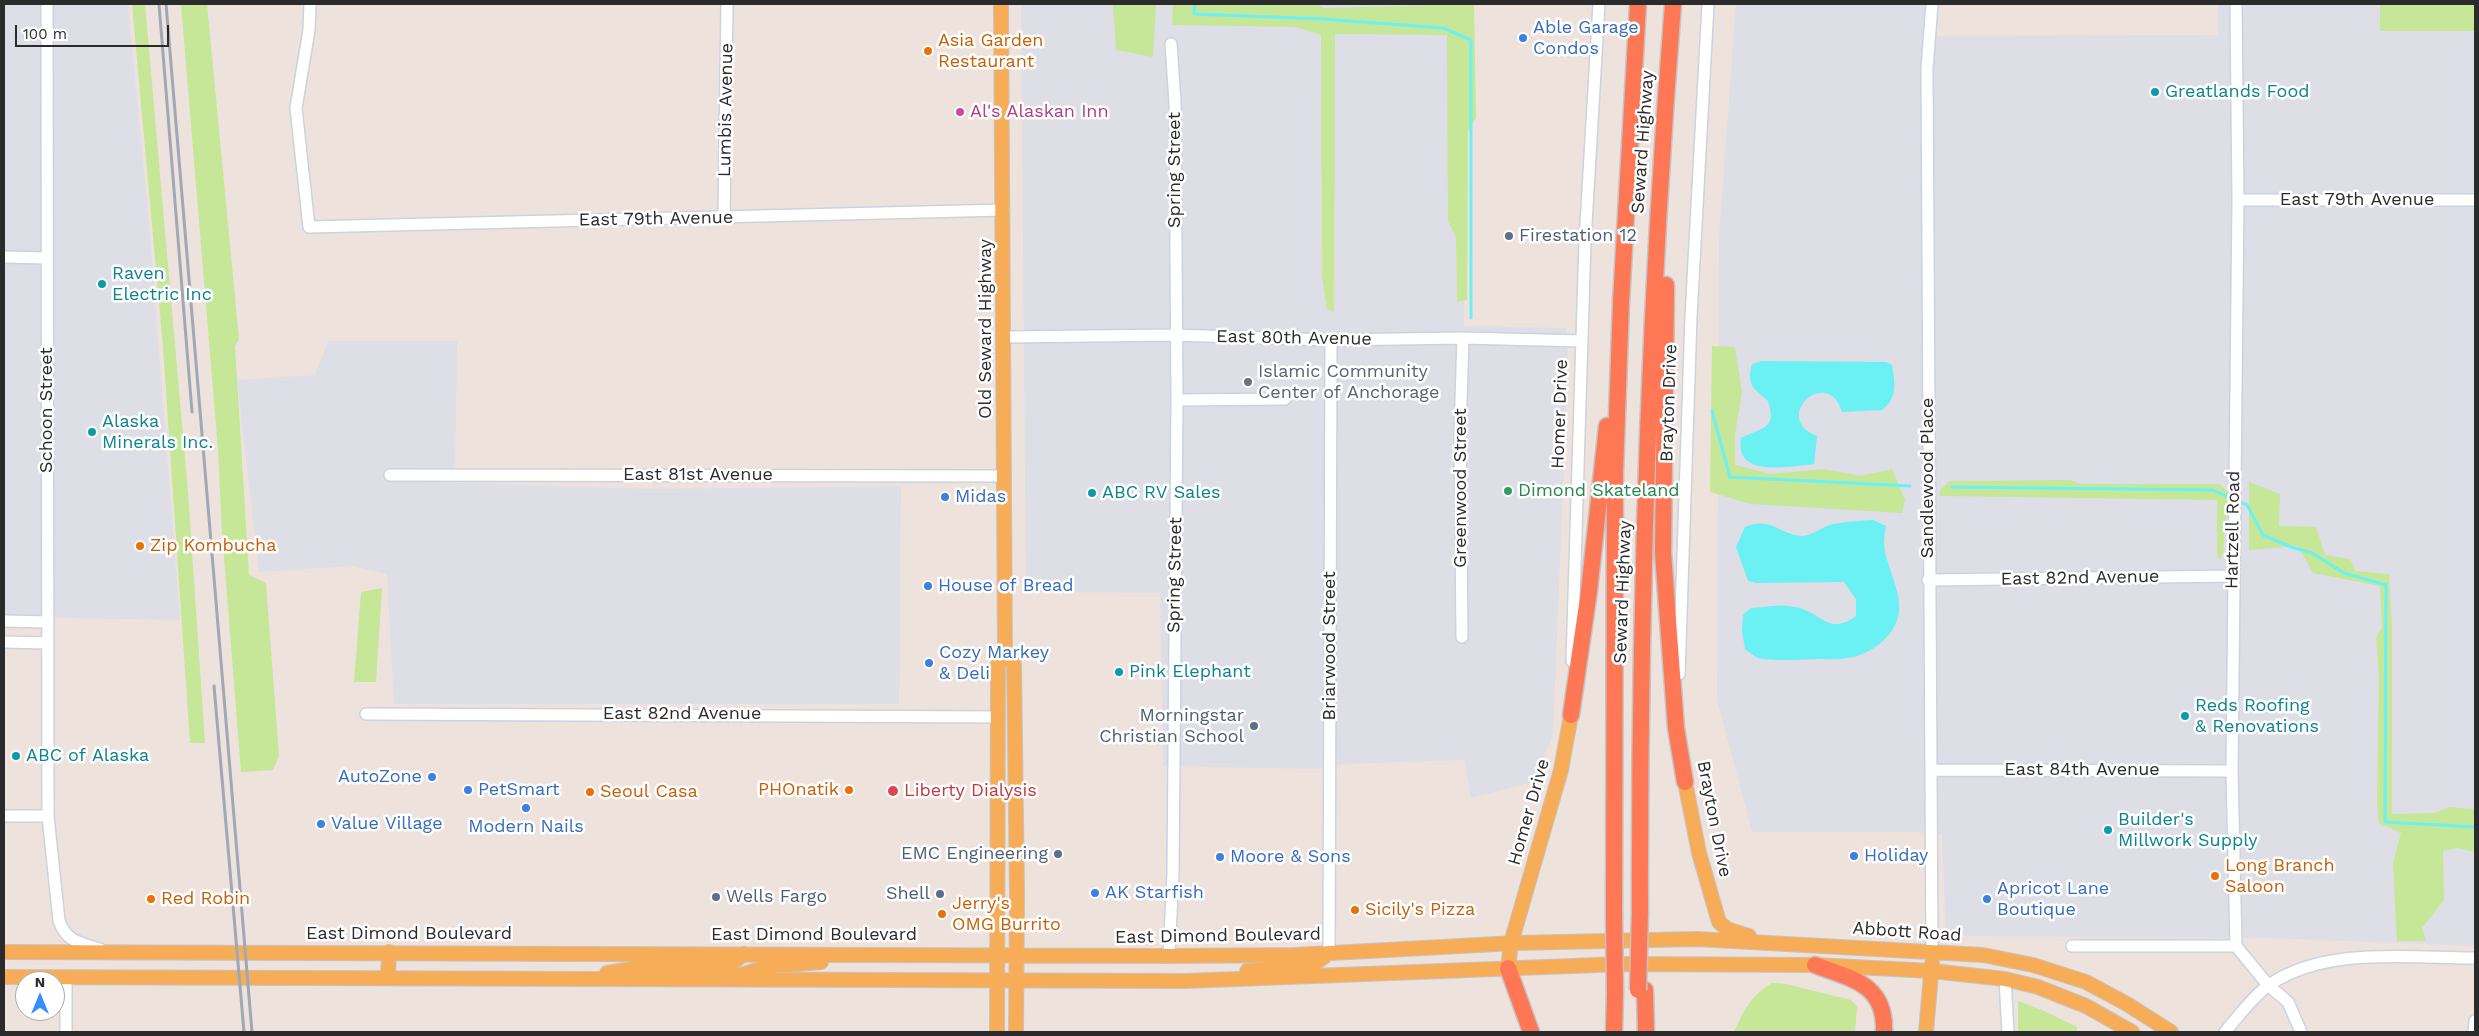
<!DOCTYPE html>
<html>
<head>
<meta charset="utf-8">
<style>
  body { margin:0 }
  #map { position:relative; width:2479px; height:1036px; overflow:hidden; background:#eee2dd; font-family:"Work Sans",sans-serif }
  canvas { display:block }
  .frame { position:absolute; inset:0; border:5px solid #2b2b2b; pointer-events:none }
  .north { position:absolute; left:15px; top:971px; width:50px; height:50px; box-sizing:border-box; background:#fff; border:1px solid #aaa; border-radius:50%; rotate:0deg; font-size:14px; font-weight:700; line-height:20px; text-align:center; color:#2b2b2b }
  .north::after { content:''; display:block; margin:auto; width:18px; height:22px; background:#388cff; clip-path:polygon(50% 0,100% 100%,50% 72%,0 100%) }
  .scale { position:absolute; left:15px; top:25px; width:154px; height:22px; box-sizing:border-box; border:2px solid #2b2b2b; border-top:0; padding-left:6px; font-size:15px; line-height:18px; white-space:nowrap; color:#2b2b2b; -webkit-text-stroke:4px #fff; paint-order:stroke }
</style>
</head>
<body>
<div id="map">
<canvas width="2479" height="1036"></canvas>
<div class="frame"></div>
<div class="north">N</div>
<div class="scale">100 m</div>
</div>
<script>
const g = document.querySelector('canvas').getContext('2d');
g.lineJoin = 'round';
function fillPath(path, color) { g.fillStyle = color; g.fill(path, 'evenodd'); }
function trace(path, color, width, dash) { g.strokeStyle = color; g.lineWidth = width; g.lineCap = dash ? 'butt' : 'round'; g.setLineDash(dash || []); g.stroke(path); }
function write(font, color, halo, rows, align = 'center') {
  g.font = font + ' "Work Sans",sans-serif'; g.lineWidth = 5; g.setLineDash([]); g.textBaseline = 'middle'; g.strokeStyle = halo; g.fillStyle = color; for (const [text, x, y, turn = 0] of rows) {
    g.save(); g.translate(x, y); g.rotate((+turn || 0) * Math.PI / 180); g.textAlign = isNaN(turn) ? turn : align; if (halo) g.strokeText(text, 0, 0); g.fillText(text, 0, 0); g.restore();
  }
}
fillPath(new Path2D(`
  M4,4H128L150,235L180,620L4,617Z
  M1021,4H1468L1464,326L1566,328L1568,360L1553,735L1533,782L1471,798L1464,760L1343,764L1316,769L1163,766L1160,593L1026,592Z
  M1736,4H1926L1927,36L2218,35V4H2380L2381,31H2475V946L2268,938L1946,936L1942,835L1914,832H1752L1717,699L1719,237Z
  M328,341H457L455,483L654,489L901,486L899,704H394L387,574L351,566L259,572L237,380L315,375Z`), '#dedee6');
fillPath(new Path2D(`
  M132,4H145L188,492L205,743H190L163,347Z
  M181,4H207L239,339L235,346L249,575L266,583L279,756L273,770L241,772L222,532L218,450Z
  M1113,4H1156L1153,57L1116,50Z
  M1173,4H1317L1324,8L1474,4L1476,118L1468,131L1467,300L1457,302L1456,237L1448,221L1447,35L1335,34L1334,312L1327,309L1322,277L1321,35L1296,27L1172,25Z
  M2380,4H2475V31H2380Z
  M1712,346L1735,347L1742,392L1735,434V465L1771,474L1824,469L1861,476L1892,469L1905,500L1902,513L1751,504L1710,492Z
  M2070,480L2081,484H2220L2228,492L2223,553L2220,560L2217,553V500L1940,496V490L1950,481Z
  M2249,482L2280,494L2279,526L2316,527L2325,555L2350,559L2356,571L2389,574L2392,627V814L2435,813L2449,807L2475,809V852L2458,848L2443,851L2444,900L2422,928L2426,941H2397L2393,863L2401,833L2379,823L2377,802L2379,677L2376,638L2382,628L2380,586L2313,573L2298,546L2249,550Z
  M382,588L376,682H354L361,592Z
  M1772,983L1786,984L1851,1000L1857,1007L1855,1032H1734C1743,1012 1752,994 1772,983Z
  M2018,1001L2042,1010L2077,1027V1032H2018Z`), '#c5e797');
fillPath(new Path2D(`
  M1762,361L1886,362L1892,365C1895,383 1898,398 1882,410L1842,412C1830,373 1789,402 1801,424C1804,430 1811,433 1817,436L1814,464C1790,466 1734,479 1741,438C1760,428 1778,430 1768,401C1754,389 1746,385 1752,364Z
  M1873,520L1886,526C1884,536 1883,546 1886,556C1895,588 1912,614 1883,641C1865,657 1847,660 1823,659C1809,659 1769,662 1758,658C1754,656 1749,652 1745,649L1742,631L1743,615L1751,608C1765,607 1781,604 1795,607C1821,611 1828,637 1856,616V599L1844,582L1756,583L1748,581L1736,547L1745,527C1770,516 1780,534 1801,536C1812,536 1820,528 1830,525C1844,521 1859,521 1873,520Z`), '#6bf0f4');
trace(new Path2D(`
  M1195,4L1194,14L1323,19L1443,28L1471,40V318
  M1712,411L1730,477L1910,486
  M1952,487L2213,490L2226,496
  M2242,503L2247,505L2263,535L2291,547L2312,553L2344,573L2386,585L2385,822L2475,827`), '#6bf0f4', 3);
const minor = new Path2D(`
  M47,4L48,816L59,921C67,943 82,943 102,950
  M310,4L309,30L296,108L309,227L1004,210
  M2236,4L2238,200L2232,771L2236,946L2268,985L2288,1002L2301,1032
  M2238,200H2475
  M724,217L727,4
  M4,257L46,258
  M1006,337L1174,335L1331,340L1463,338L1582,341
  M1177,400L1285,399
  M390,475L1005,476
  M1928,580L2233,576
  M4,621L47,622
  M1462,637L1460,432L1463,338
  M4,642L47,643
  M1572,661L1585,241L1599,4
  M1679,674L1691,317L1708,4
  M366,714L998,717
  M1931,770L2232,771
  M4,816H48
  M2072,946H2236
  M1932,952L1927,69L1932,4
  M1329,953L1331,340
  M1169,956L1173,874L1177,400L1175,102L1171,44
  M66,977V1032
  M2005,979L2008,1032
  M2225,1032C2238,1017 2253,996 2269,985C2325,946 2410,958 2475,958
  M2474,1032L2475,1021`);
const major = new Path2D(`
  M1005,655L1014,664L1017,894L1016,1032
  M1685,782L1699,853L1719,922L1727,929L1749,936
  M4,952L1169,956L1295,955L1515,943L1697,939L1983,955L2033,965L2086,982L2127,1004L2171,1032
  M1508,968L1511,943L1561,770L1571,715
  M1247,971L1313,965L1329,953
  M607,973L644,967H727L744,954
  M737,976L771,966L821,962
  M4,977L1185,981L1623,964L1815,965L1932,971L2005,979L2038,987L2086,1006L2132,1032
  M388,978L389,952
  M997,1032L998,664L1005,655C1005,438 1004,221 1001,4
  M1926,1032L1932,963`);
const highway = new Path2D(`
  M1666,285L1663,553L1676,728L1685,782
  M1571,715L1589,591L1607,426
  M1640,912C1639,609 1649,306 1673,4
  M1614,916L1615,472L1621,302L1638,4
  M1815,965C1852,979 1886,984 1884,1032
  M1508,968L1531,1032
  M1645,990L1646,1032
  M1614,1032L1615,991`);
trace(minor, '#cbd3de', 14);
trace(major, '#c4c4c4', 16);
trace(highway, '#c4c4c4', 19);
trace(minor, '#fff', 11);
trace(major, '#f7ad58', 14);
trace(highway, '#ff7856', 16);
trace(new Path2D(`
  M159,4L192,412
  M166,4L252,1032
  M214,686L244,1032`), '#9fa8b6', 3);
const highwayBridge = new Path2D(`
  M1614,916L1615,991
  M1638,990L1640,912`);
trace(highwayBridge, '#c4c4c4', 19, []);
trace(highwayBridge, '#ff7856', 16);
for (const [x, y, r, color] of [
  [1523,38,5,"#3f7fe0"],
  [928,51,5,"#e8710a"],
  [2155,92,5,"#0f9aa8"],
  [960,112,5,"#d1479c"],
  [1509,236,5,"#5c6f8a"],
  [102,284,5,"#0f9aa8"],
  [1248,382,5,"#6b7280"],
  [92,432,5,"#0f9aa8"],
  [1508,491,5,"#2e9e5b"],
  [1092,493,5,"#0f9aa8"],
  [945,497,5,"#3f7fe0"],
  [140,546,5,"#e8710a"],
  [928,586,5,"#3f7fe0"],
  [929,663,5,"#3f7fe0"],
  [1119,672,5,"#0f9aa8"],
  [2185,716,5,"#0f9aa8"],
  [1254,726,5,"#5c6f8a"],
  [16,756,5,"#0f9aa8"],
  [432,777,5,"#3f7fe0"],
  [468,790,5,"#3f7fe0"],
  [849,790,5,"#e8710a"],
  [893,791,6,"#e0444e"],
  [590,792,5,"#e8710a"],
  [526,808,5,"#3f7fe0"],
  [321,824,5,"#3f7fe0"],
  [2108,830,5,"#0f9aa8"],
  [1058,854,5,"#5c6f8a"],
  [1854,856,5,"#3f7fe0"],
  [1220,857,5,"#3f7fe0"],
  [2215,876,5,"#e8710a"],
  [1095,893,5,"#3f7fe0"],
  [940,894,5,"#5c6f8a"],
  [716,897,5,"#5c6f8a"],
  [151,899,5,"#e8710a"],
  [1987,899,5,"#3f7fe0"],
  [1355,910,5,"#e8710a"],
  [942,914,5,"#e8710a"]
]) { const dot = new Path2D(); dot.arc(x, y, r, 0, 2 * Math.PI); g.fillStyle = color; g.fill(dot); trace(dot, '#fff', 2); }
write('18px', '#366cbe', '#fff', [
  ["Able Garage",1533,28],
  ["Condos",1533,49],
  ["Midas",955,497],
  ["House of Bread",938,586],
  ["Cozy Markey",939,653],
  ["& Deli",939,674],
  ["AutoZone",422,777,"right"],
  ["PetSmart",478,790],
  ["Value Village",331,824],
  ["Modern Nails",526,827,"center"],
  ["Holiday",1864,856],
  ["Moore & Sons",1230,857],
  ["Apricot Lane",1997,889],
  ["Boutique",1997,910],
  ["AK Starfish",1105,893]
], 'left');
write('18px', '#c56008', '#fff', [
  ["Asia Garden",938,41],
  ["Restaurant",938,62],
  ["Zip Kombucha",150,546],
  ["PHOnatik",839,790,"right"],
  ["Seoul Casa",600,792],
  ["Long Branch",2225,866],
  ["Saloon",2225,887],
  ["Red Robin",161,899],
  ["Jerry's",952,904],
  ["OMG Burrito",952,925],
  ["Sicily's Pizza",1365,910]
], 'left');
write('18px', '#0d838f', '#fff', [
  ["Greatlands Food",2165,92],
  ["Raven",112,274],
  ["Electric Inc",112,295],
  ["Alaska",102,422],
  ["Minerals Inc.",102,443],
  ["ABC RV Sales",1102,493],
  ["Pink Elephant",1129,672],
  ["Reds Roofing",2195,706],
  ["& Renovations",2195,727],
  ["ABC of Alaska",26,756],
  ["Builder's",2118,820],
  ["Millwork Supply",2118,841]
], 'left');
write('18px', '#2b2b2b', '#fff', [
  ["Lumbis Avenue",726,110,-89],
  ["Seward Highway",1643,142,-86],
  ["Spring Street",1175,170,-90],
  ["East 79th Avenue",2357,200],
  ["East 79th Avenue",656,219,-1],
  ["Old Seward Highway",986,329,-90],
  ["East 80th Avenue",1294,338,1],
  ["Brayton Drive",1669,403,-88],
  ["Schoon Street",47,410,-90],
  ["Homer Drive",1560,414,-88],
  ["East 81st Avenue",698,475],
  ["Sandlewood Place",1928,478,-90],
  ["Greenwood Street",1461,488,-90],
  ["Hartzell Road",2233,530,-89],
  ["Spring Street",1175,575,-89],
  ["East 82nd Avenue",2080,578,-1],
  ["Seward Highway",1623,592,-88],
  ["Briarwood Street",1330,646,-90],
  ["East 82nd Avenue",682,714],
  ["East 84th Avenue",2082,770],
  ["Homer Drive",1529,812,-74],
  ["Brayton Drive",1714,819,79],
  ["Abbott Road",1907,932,4],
  ["East Dimond Boulevard",409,934],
  ["East Dimond Boulevard",814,935],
  ["East Dimond Boulevard",1218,936,-1]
]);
write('18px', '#b23c85', '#fff', [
  ["Al's Alaskan Inn",970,112]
], 'left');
write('18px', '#4e5e75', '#fff', [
  ["Firestation 12",1519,236,"left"],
  ["Morningstar",1244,716],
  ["Christian School",1244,737],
  ["EMC Engineering",1048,854],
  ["Shell",930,894],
  ["Wells Fargo",726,897,"left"]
], 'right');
write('18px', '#5b616d', '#fff', [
  ["Islamic Community",1258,372],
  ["Center of Anchorage",1258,393]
], 'left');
write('18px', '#27864d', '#fff', [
  ["Dimond Skateland",1518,491]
], 'left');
write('18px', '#be3a42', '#fff', [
  ["Liberty Dialysis",904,791]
], 'left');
</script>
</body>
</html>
